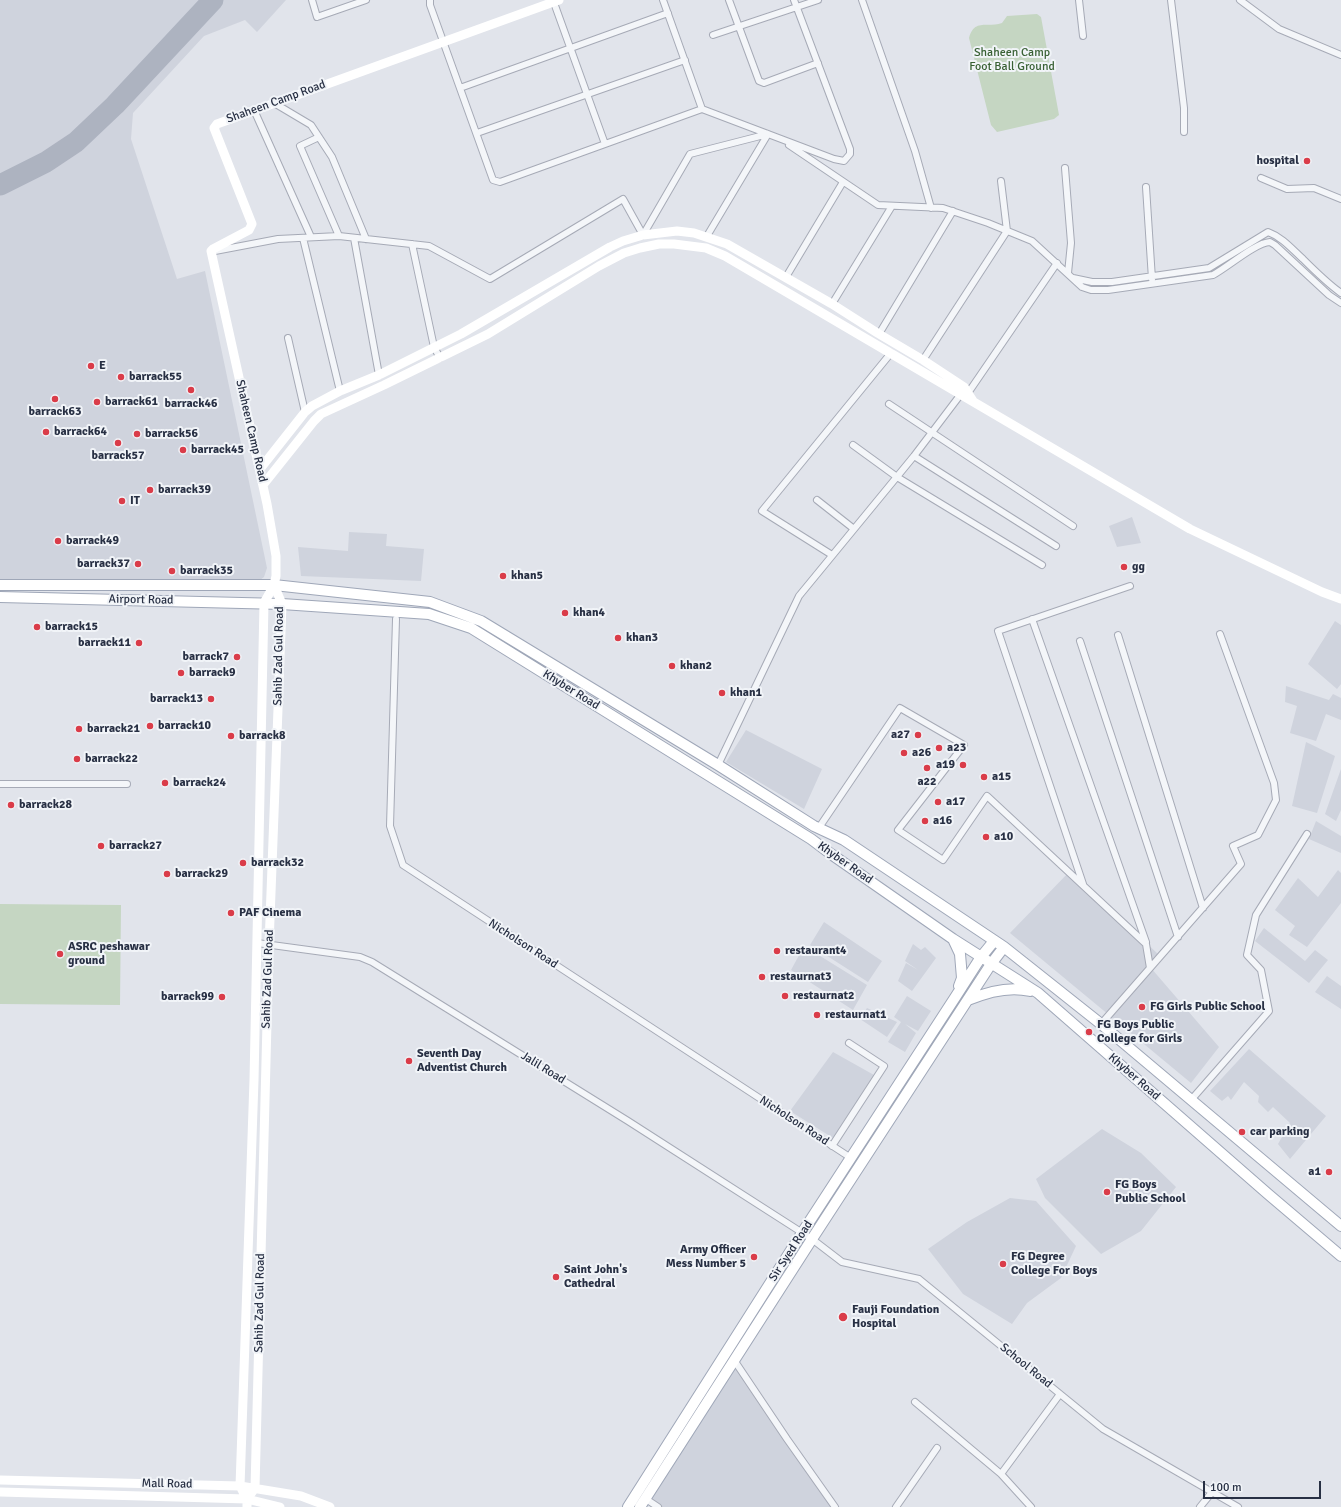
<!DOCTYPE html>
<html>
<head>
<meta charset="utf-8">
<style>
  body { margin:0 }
  #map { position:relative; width:1341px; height:1507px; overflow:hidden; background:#e1e4eb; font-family:Signika,sans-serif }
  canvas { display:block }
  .scale { position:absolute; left:1203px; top:1481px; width:118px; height:18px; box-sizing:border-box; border:2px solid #283044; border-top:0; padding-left:5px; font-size:12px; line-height:14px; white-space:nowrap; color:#283044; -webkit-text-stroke:3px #f1f4f8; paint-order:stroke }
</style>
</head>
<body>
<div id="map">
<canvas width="1341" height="1507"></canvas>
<div class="scale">100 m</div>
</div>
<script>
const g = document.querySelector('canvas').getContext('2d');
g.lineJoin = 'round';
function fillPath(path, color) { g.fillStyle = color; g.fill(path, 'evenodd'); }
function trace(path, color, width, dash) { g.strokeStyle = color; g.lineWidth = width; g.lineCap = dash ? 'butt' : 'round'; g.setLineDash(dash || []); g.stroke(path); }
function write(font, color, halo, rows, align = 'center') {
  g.font = font + ' Signika,sans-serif'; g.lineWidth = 4; g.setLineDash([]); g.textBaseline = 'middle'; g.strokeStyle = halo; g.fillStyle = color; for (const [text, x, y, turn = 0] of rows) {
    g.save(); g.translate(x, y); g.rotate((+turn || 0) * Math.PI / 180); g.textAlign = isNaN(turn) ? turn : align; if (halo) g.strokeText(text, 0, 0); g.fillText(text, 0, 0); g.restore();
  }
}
fillPath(new Path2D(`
  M0,0H286L257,32L245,20L204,36L133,113L131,139L177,279L205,271L267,568L264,577L260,580L197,584L0,580Z
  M1132,517L1141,543L1117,547L1109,526Z
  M349,532L387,534L386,546L424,549L421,581L301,576L298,547L348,551Z
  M1335,621L1341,625V684L1337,689L1308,664Z
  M1286,686L1329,700L1333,694L1341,698V720L1326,714L1316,741L1290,733L1297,706L1285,702Z
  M746,730L822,769L804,809L726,762Z
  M1306,742L1335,756L1317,813L1292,806Z
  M1341,769V810L1336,821L1325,814Z
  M1316,821L1341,836V853L1309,839Z
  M1338,870L1341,873V903L1307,947L1289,935L1295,926L1275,910L1298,878L1318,897Z
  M1070,871L1158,954L1151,968L1219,1047L1191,1083L1010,933Z
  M824,922L882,961L868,982L810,945Z
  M1264,928L1305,961L1315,950L1328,960L1309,983L1255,941Z
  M913,944L921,950L925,947L936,958L912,991L898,981L906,963L918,970L905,961Z
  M804,946L867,985L853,1010L791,970Z
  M1327,976L1341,986V1009L1315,992Z
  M907,996L931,1011L918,1031L905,1024L916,1033L905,1052L888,1042L901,1022L894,1017Z
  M867,1008L897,1022L887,1037L860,1019Z
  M1249,1049L1326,1116L1290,1159L1278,1144L1290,1123L1273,1107L1268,1112L1258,1102L1259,1096L1244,1082L1231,1100L1228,1096L1222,1101L1210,1091Z
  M833,1052L874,1075L833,1138L790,1111Z
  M1102,1129L1141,1153L1176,1187L1141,1231L1101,1254L1045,1198L1036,1179Z
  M1010,1198L1036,1201L1076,1246L1061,1278L1027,1303L1012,1324L963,1294L928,1249L967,1222Z
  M734,1360L833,1507H658L646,1499Z`), '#cfd3dd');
fillPath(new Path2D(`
  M1037,14L1041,17L1059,115L1054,119L997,132L991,125L969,38C974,18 988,28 1002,23L1007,16Z
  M0,904L121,905L120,1005L0,1004Z`), '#c5d6c2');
trace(new Path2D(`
  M0,185L46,162L76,142L115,105L213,0`), '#adb3c0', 21);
const street = new Path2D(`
  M312,0L317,17L366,0
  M430,0V5L493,180L500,182L702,109L834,159L844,161L850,154V149L794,0
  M553,0L605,144
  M663,0L702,109
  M729,0L759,81L764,83L818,63
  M862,0L915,151L931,208
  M1079,0L1083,36
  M1171,0L1184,108V132
  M1240,0L1279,29L1341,55
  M713,35L818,0
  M460,88L668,13
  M274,103L311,125L332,157L366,239
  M254,110L311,237
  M477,133L685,60
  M319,137L300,146L339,236
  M789,145L878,205L943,208L988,223L1032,241L1082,287L1091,290H1108L1213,275C1228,267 1255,243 1270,242L1275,245L1329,295L1341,303
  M1065,168L1071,243L1068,273
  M1261,178L1287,189L1314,188L1341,199
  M1146,187L1152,279
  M643,235L690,154L768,134
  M707,236L768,134
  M303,238L340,391
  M354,238L379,375
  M412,244L434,347L440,358
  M215,251L278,239L339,236L429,246L490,279L623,199L643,235
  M786,277L843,182
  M1073,278L1092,282H1112L1209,268L1268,232C1282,237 1292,249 1303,259C1315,271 1327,283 1341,293
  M832,304L892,206
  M879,334L953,211
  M288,338L305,412
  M923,360L1007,231L1001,181
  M966,396L1057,263
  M889,404L1073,526
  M853,445L897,477L1042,565
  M914,456L1056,546
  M817,500L854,529
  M832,555L762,511L891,353
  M396,619L390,826L403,865L851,1158
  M1032,619L1146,942
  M1118,635L1203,908
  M1080,641L1178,937
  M718,765L799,596L914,456L961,394
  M0,784H127
  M818,829L900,708L964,745L898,830L943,860L987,796L1146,944L1150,968L1101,1024
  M1083,884L998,631L1130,586
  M257,943L360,957L372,962L628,1121L812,1239L842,1262L919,1279L1103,1429L1238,1507
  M1150,968L1241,864L1233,846L1258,835L1276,800L1274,783L1220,634
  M1191,1100L1269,1011L1261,970L1247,955L1256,915L1307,834
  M832,1146L884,1066L849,1043
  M734,1360L787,1439L835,1507
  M915,1402L1001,1474L1031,1507
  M1001,1474L1060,1394
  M646,1499L658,1507
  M896,1507L937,1448
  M1200,1507L1213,1491`);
const primary = new Path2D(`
  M0,585H274L430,602L481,621L718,765L814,826L844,840L1004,947L1101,1024L1341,1226
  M0,597L282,604L429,614L471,628L811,839L831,854L953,939L1038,993L1268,1194L1341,1256
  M953,939L960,954L962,978L959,986
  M968,1000C987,992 1010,986 1030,991
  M628,1507L802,1233L956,996L981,957L994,941
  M640,1507L812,1239L991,964L1004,947`);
trace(street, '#a6aab6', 8);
trace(primary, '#9fa7b8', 12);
trace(street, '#f4f6f9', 6);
trace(new Path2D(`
  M260,469L305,412L312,406L340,391L379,375L461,334L610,247L623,241L643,235L677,231L694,233L727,244L832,304L879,334L923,360L964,387L973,401
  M263,485L314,421L321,414L384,385L488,334L599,266L624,253L640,248L659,244H674L706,248L725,256L1190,529L1322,592L1341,599
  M0,1480L240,1486L301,1496L330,1507
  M0,1492L247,1499L280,1507
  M247,1499L255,1488L269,945L282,604L274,585
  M247,1507V1499L240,1486L254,1080L264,603L274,585L276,576V556L267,504L211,251L213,249L249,230L252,224L214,128L217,124L559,0`), '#fff', 9);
trace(primary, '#fff', 10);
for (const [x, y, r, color] of [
  [1307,161,4,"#da3c49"],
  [91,366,4,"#da3c49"],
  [121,377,4,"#da3c49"],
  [191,390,4,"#da3c49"],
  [55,399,4,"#da3c49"],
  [97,402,4,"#da3c49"],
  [46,432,4,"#da3c49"],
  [137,434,4,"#da3c49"],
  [118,443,4,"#da3c49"],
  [183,450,4,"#da3c49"],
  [150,490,4,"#da3c49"],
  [122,501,4,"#da3c49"],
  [58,541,4,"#da3c49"],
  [138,564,4,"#da3c49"],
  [1124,567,4,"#da3c49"],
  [172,571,4,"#da3c49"],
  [503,576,4,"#da3c49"],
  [565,613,4,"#da3c49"],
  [37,627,4,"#da3c49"],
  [618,638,4,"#da3c49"],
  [139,643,4,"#da3c49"],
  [237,657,4,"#da3c49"],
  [672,666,4,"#da3c49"],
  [181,673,4,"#da3c49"],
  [722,693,4,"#da3c49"],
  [211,699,4,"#da3c49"],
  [150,726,4,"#da3c49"],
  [79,729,4,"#da3c49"],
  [918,735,4,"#da3c49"],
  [231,736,4,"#da3c49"],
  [939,748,4,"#da3c49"],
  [904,753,4,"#da3c49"],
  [77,759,4,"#da3c49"],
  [963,765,4,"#da3c49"],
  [927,768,4,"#da3c49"],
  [984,777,4,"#da3c49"],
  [165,783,4,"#da3c49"],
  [938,802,4,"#da3c49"],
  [11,805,4,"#da3c49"],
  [925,821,4,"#da3c49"],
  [986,837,4,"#da3c49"],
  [101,846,4,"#da3c49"],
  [243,863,4,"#da3c49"],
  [167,874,4,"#da3c49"],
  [231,913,4,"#da3c49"],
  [777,951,4,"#da3c49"],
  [60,954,4,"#da3c49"],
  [762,977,4,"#da3c49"],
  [785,996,4,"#da3c49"],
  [222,997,4,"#da3c49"],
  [1142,1007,4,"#da3c49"],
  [817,1015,4,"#da3c49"],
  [1089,1032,4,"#da3c49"],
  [409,1061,4,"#da3c49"],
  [1242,1132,4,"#da3c49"],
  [1329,1172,4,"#da3c49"],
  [1107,1192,4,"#da3c49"],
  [754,1257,4,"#da3c49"],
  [1003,1264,4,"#da3c49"],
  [556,1277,4,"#da3c49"],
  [843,1317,5,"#da3c49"]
]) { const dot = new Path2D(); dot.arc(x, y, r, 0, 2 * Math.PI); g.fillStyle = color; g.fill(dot); trace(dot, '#f1f4f8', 1.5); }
write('12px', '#396134', '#f1f4f8', [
  ["Shaheen Camp",1012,53],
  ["Foot Ball Ground",1012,67]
]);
write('12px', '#283044', '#f1f4f8', [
  ["Shaheen Camp Road",276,102,-20],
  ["Shaheen Camp Road",251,431,77],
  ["Airport Road",141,600,1],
  ["Sahib Zad Gul Road",279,656,-89],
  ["Khyber Road",571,690,32],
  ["Khyber Road",845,863,35],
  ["Nicholson Road",523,944,33],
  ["Sahib Zad Gul Road",268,979,-88],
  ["Jalil Road",543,1068,32],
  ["Khyber Road",1134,1077,41],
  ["Nicholson Road",794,1121,33],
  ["Sir Syed Road",791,1251,-57],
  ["Sahib Zad Gul Road",260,1303,-89],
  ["School Road",1026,1366,39],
  ["Mall Road",167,1484,1]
]);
write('bold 12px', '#283044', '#f1f4f8', [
  ["hospital",1299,161,"right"],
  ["E",99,366],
  ["barrack55",129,377],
  ["barrack61",105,402],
  ["barrack46",191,404,"center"],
  ["barrack63",55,412,"center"],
  ["barrack64",54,432],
  ["barrack56",145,434],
  ["barrack45",191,450],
  ["barrack57",118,456,"center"],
  ["barrack39",158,490],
  ["IT",130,501],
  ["barrack49",66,541],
  ["barrack37",130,564,"right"],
  ["gg",1132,567],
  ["barrack35",180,571],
  ["khan5",511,576],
  ["khan4",573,613],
  ["barrack15",45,627],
  ["khan3",626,638],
  ["barrack11",131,643,"right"],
  ["barrack7",229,657,"right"],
  ["khan2",680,666],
  ["barrack9",189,673],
  ["khan1",730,693],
  ["barrack13",203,699,"right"],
  ["barrack10",158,726],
  ["barrack21",87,729],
  ["a27",910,735,"right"],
  ["barrack8",239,736],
  ["a23",947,748],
  ["a26",912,753],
  ["barrack22",85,759],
  ["a19",955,765,"right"],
  ["a15",992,777],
  ["a22",927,782,"center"],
  ["barrack24",173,783],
  ["a17",946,802],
  ["barrack28",19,805],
  ["a16",933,821],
  ["a10",994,837],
  ["barrack27",109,846],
  ["barrack32",251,863],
  ["barrack29",175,874],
  ["PAF Cinema",239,913],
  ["ASRC peshawar",68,947],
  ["ground",68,961],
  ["restaurant4",785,951],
  ["restaurnat3",770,977],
  ["restaurnat2",793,996],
  ["barrack99",214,997,"right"],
  ["FG Girls Public School",1150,1007],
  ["restaurnat1",825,1015],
  ["FG Boys Public",1097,1025],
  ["College for Girls",1097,1039],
  ["Seventh Day",417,1054],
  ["Adventist Church",417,1068],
  ["car parking",1250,1132],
  ["a1",1321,1172,"right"],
  ["FG Boys",1115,1185],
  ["Public School",1115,1199],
  ["Army Officer",746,1250,"right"],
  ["Mess Number 5",746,1264,"right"],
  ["FG Degree",1011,1257],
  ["College For Boys",1011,1271],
  ["Saint John's",564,1270],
  ["Cathedral",564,1284],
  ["Fauji Foundation",852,1310],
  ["Hospital",852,1324]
], 'left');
</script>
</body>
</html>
